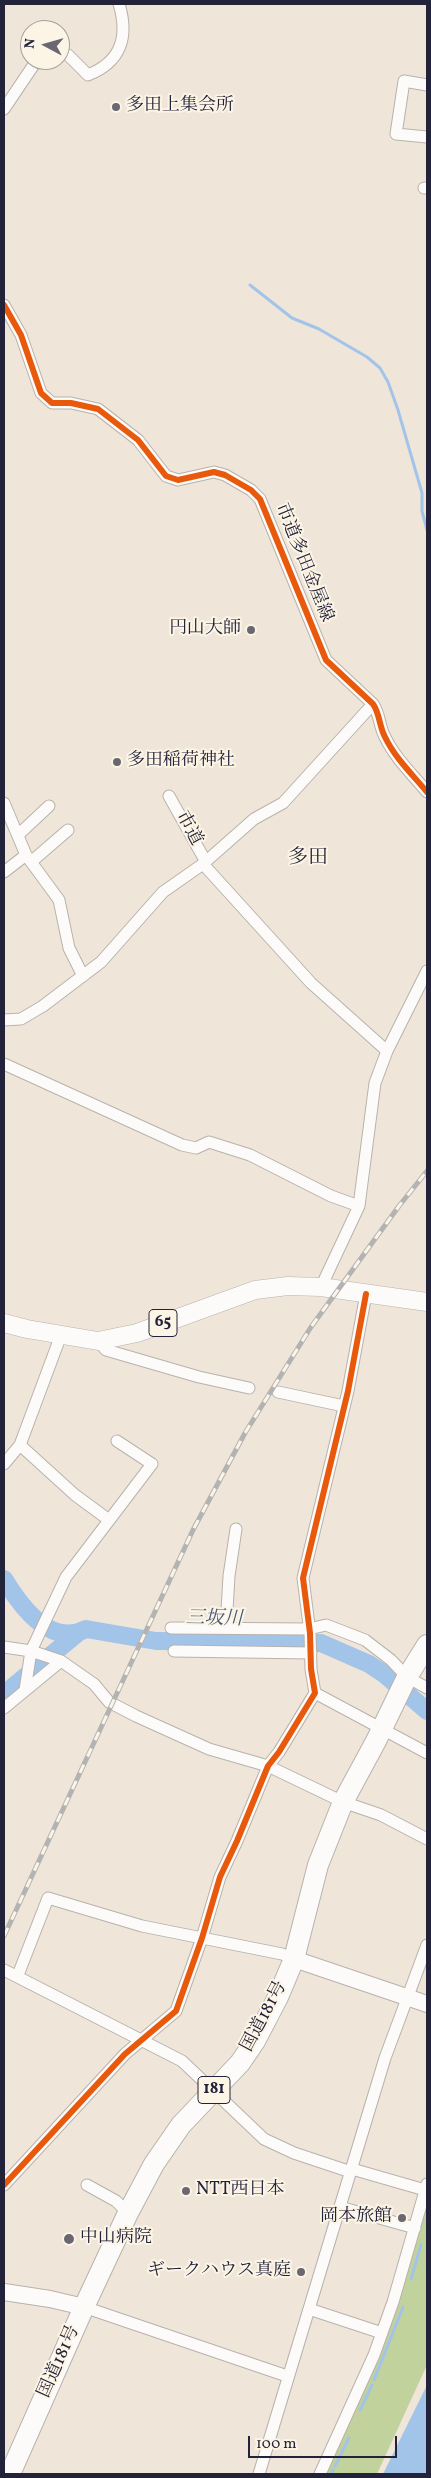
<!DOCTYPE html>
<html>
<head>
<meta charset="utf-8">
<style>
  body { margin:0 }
  #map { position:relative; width:431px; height:2478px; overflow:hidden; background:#efe6d9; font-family:Vollkorn,serif }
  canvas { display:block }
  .frame { position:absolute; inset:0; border:5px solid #22223b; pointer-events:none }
  .north { position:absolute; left:20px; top:20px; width:50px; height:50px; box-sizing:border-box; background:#fcf5e5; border:1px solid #a5a1a1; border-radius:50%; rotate:276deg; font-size:14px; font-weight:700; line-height:20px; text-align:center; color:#22223b }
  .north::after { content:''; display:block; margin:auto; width:18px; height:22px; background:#6a6772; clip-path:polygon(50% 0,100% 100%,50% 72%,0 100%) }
  .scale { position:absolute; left:248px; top:2436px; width:149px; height:22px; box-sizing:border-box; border:2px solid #22223b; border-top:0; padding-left:6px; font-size:15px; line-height:18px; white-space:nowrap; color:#22223b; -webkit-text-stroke:4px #fcf5e5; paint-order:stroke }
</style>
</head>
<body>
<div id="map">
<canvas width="431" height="2478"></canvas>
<div class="frame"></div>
<div class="north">N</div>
<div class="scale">100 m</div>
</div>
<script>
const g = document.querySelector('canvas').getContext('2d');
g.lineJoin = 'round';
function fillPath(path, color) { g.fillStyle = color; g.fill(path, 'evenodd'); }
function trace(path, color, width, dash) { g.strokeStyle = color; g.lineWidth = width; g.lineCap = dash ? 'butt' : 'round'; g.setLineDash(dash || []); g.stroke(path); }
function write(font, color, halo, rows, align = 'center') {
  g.font = font + ' Vollkorn,"Noto Serif JP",serif'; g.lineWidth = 4; g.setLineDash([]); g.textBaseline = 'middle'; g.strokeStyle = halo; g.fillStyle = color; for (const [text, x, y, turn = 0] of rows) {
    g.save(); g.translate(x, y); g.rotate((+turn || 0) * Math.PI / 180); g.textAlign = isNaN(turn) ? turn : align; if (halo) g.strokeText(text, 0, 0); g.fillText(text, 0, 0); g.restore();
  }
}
fillPath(new Path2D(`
  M427,2198V2365L377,2474H324Z`), '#c1d29d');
fillPath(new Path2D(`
  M427,2385V2474H383Z`), '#a3c4e9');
trace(new Path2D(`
  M250,285L292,318L319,329L367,357L380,368L388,382L398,410L422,493V511L427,530
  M411,2279L421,2245
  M374,2380L403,2307
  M360,2410L372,2385
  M335,2466L349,2438
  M331,2474L333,2470`), '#a3c4e9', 3);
trace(new Path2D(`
  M4,1579C20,1605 50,1648 86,1629L156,1641L321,1643L369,1664L384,1674L427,1711
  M4,1694L79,1632`), '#a3c4e9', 18);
const street = new Path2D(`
  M60,52L68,55L88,75C121,62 129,37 119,4
  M427,85L404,81L396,134L427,137
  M4,109L37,60
  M424,188H427
  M4,305L21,335L41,393L52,403H71L98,409L138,440L166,476L178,480L214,472L225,475L251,490L260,499L326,660L373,704C380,714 379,726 385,737C395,758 412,774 427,792
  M169,796L206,862
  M4,803L26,855L59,900L69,948L83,976
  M18,835L49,806
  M31,862L68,830
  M203,864L311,983L387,1051
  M4,872L26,855
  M4,1020L21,1019L43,1006L101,962L163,892L203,864L254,819L283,803L373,704
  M4,1064L182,1145L196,1148L209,1142L250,1155L331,1196L359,1206
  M321,1287L359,1206L375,1083L387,1051L427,971
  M98,1341L106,1350L199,1377L249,1388
  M278,1392L344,1406
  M20,1445L75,1495L109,1520
  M4,1464L20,1445L61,1335
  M171,1628L309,1629L326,1625L365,1640L391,1660L407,1677L427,1688
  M226,1628L229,1576L236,1529
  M4,1647L31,1651L61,1661L94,1684L109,1702L136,1716L209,1749L268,1766L343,1802L381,1815L427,1839
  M174,1651L311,1653
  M25,1690L31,1651L66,1577L152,1464L117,1441
  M315,1693L427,1753
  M4,1708L61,1661
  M4,1970L182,2061L264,2139L294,2153L351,2172
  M18,1975L48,1898L142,1926L282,1954L294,1959
  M352,2169L425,2190
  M4,2185L125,2054L176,2011L202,1938L220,1877L237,1841L268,1766L279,1752L315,1693L311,1669L310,1633L303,1578L348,1391L366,1294
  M87,2185L116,2201L128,2213
  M340,2207L415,2228
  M84,2307L287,2376
  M309,2309L382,2333
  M259,2474L385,2058L427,1945
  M320,2474L374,2355L393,2302L427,2184`);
const secondary = new Path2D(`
  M294,1959L427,2004
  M4,2292L50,2299L84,2307`);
const primary = new Path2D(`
  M4,1323L27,1329L98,1341L137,1333L255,1290L288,1286L321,1287L427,1302`);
const highway = new Path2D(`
  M10,2474L84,2307L128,2213L154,2164L181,2125L240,2063L255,2041L278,1997L294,1959L318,1865L343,1802L376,1741L407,1677L427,1645`);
trace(street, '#b7b2ac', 13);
trace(secondary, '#b7b2ac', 18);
trace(primary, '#b7b2ac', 19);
trace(highway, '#b7b2ac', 22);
trace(street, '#fdfbf9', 11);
trace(secondary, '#fdfbf9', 16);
trace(primary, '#fdfbf9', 18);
trace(highway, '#fdfbf9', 20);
const rail = new Path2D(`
  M4,1936L193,1530L245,1433L311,1327L399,1206L427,1171`);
trace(rail, '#b4b3b4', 5);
trace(rail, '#fcf5e5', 3, [9]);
trace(new Path2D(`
  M4,305L21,335L41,393L52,403H71L98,409L138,440L166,476L178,480L214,472L225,475L251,490L260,499L326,660L373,704C380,714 379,726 385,737C395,758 412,774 427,792
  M4,2185L125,2054L176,2011L202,1938L220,1877L237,1841L268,1766L279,1752L315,1693L311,1669L310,1633L303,1578L348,1391L366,1294`), '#e8590c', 6);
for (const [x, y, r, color] of [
  [116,107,5,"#6a6772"],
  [251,630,5,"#6a6772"],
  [117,762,5,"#6a6772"],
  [186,2191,5,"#6a6772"],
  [402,2218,5,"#6a6772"],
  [69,2239,6,"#6a6772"],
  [301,2272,5,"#6a6772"]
]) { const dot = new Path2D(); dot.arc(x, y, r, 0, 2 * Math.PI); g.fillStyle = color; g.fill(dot); trace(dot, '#fcf5e5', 2); }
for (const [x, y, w] of [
  [163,1323,28],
  [214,2090,32]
]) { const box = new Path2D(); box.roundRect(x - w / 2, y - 13.5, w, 27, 4); g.fillStyle = '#fcf5e5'; g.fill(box); trace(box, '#22223b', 1); }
write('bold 16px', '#22223b', null, [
  ["65",163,1323],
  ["181",214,2090]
]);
write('18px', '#22223b', '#fcf5e5', [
  ["多田上集会所",126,107],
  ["円山大師",241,630,"right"],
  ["多田稲荷神社",127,762],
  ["NTT西日本",196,2191],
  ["岡本旅館",392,2218,"right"],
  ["中山病院",80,2239],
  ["ギークハウス真庭",291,2272,"right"]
], 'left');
write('18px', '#22223b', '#fcf5e5', [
  ["市道多田金屋線",303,563,68],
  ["市道",188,829,61],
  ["国道181号",265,2017,-62],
  ["国道181号",60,2362,-66]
]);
write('italic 19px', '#44557a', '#fcf5e5', [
  ["三坂川",214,1620,1]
]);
write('20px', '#22223b', '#fcf5e5', [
  ["多田",308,859]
]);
</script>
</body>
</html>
